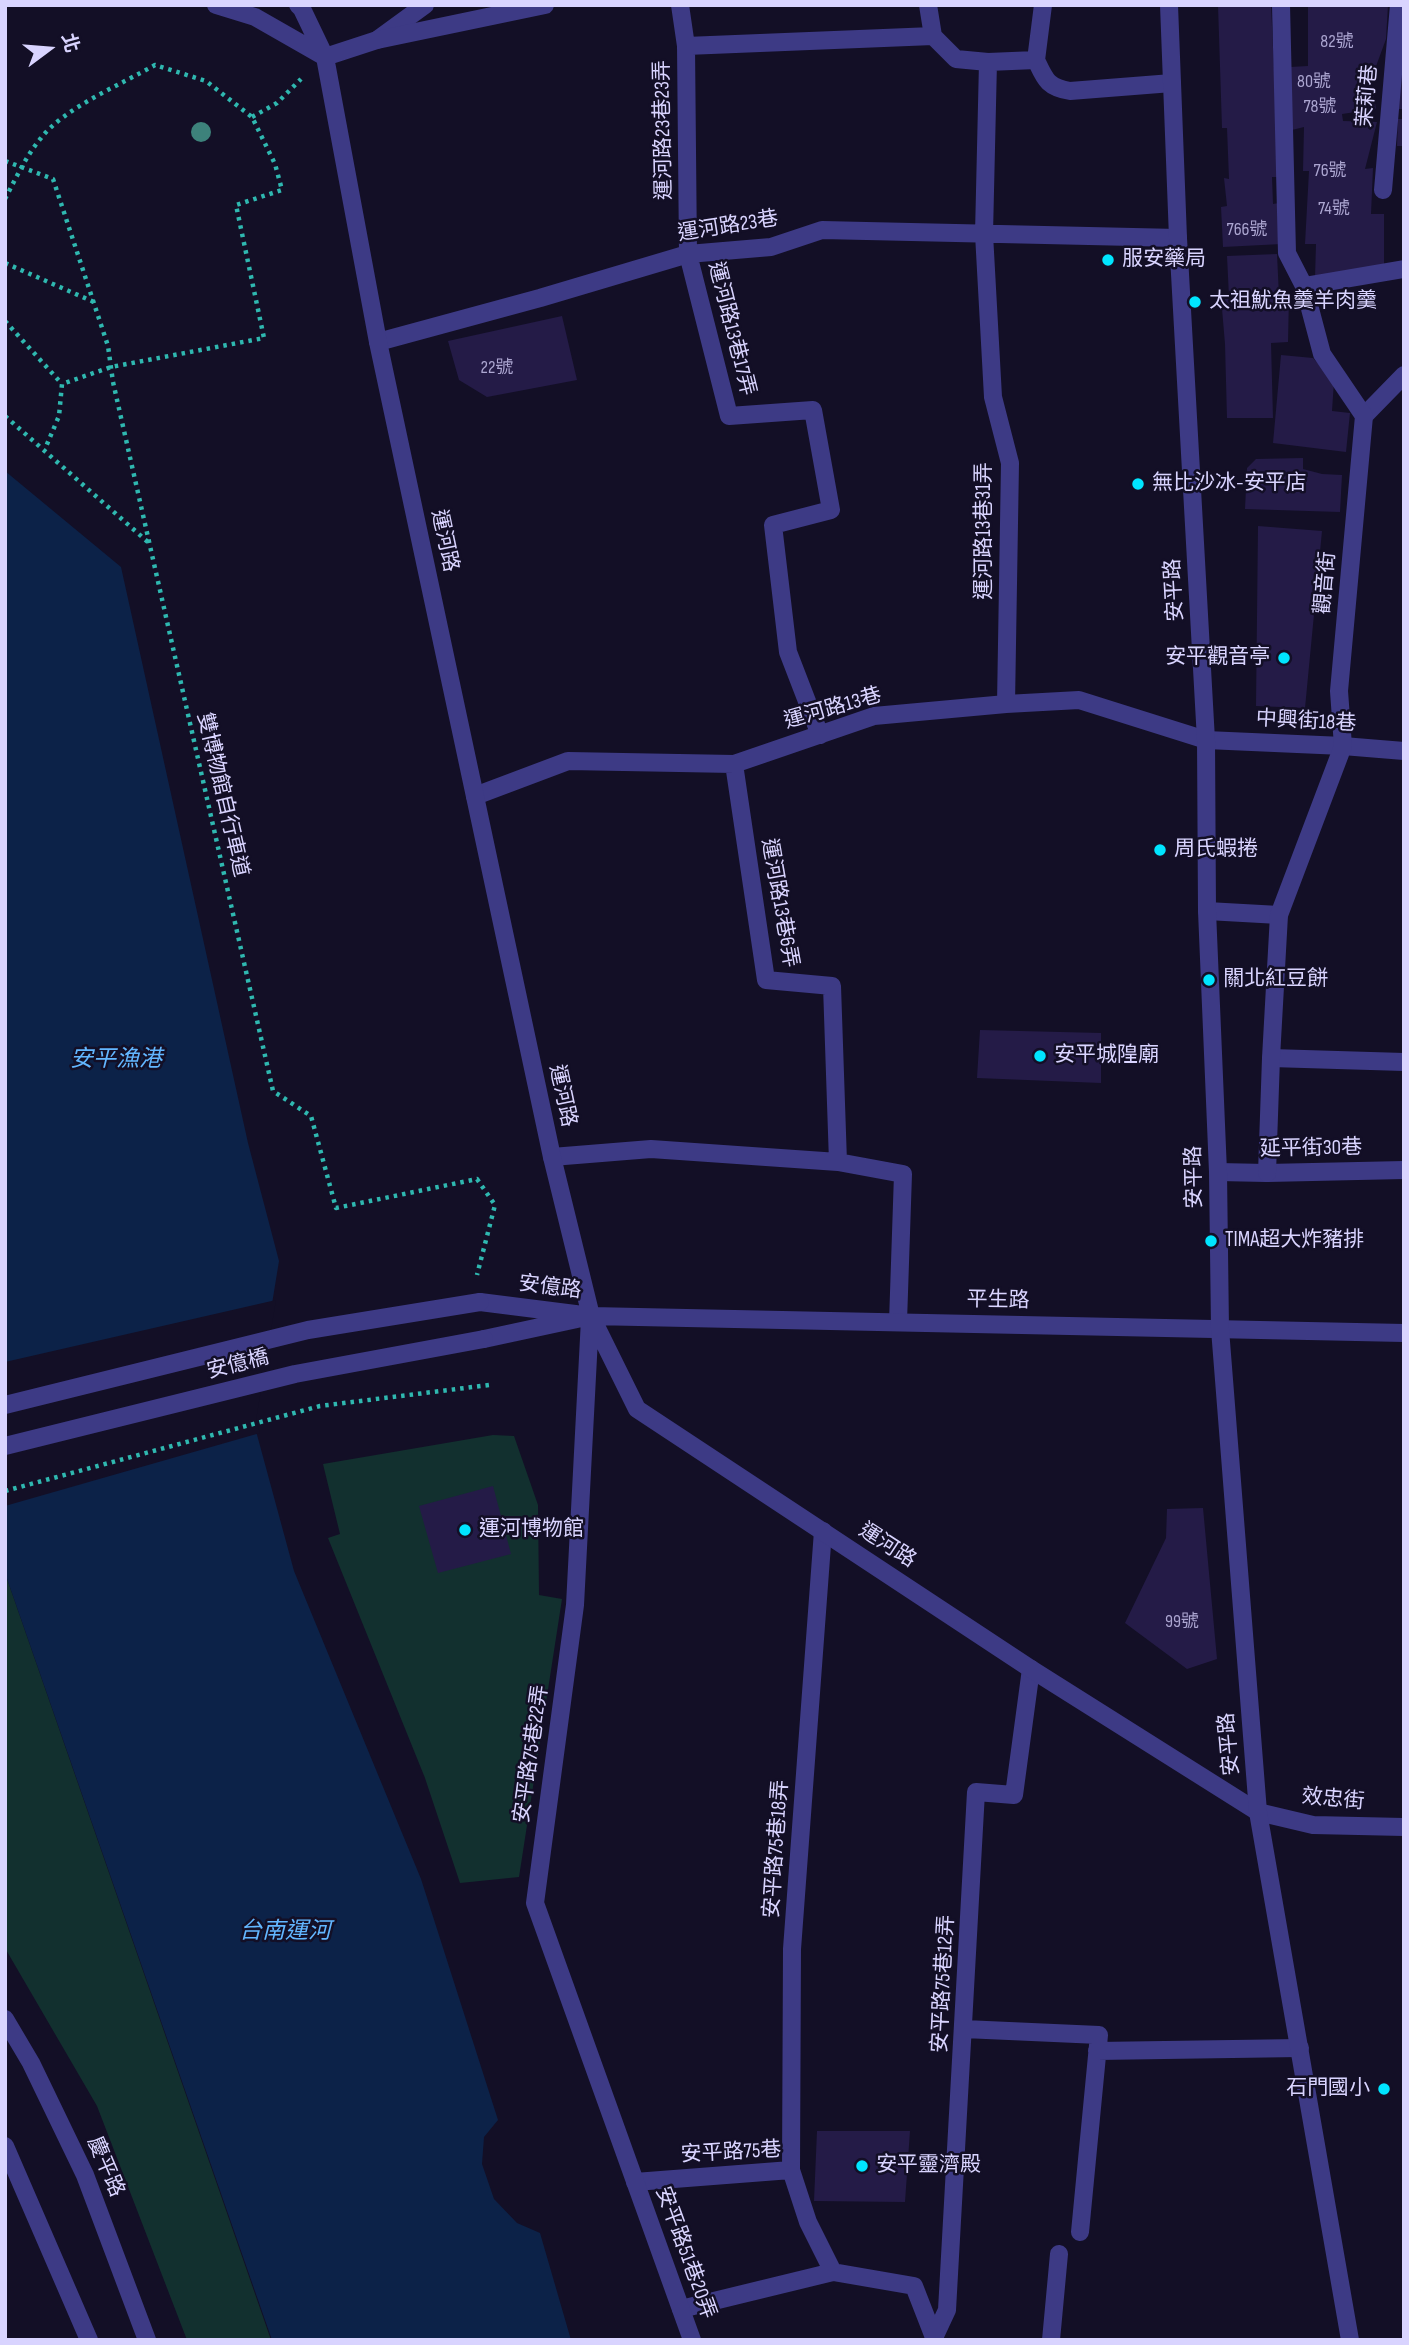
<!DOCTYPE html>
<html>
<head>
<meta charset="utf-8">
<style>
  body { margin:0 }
  #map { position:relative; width:1409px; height:2345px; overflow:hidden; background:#130f26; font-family:"Sofia Sans Condensed","Noto Sans TC",sans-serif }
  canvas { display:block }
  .frame { position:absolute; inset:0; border:7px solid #d9d4ff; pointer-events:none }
  .north { position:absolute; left:14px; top:14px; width:70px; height:70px; -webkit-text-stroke:5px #130f26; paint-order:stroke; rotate:74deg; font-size:19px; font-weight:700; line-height:28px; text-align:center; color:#d9d4ff }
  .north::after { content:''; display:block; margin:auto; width:24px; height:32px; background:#d9d4ff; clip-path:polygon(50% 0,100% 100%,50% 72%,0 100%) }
</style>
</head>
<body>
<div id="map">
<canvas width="1409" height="2345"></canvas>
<div class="frame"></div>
<div class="north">北</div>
</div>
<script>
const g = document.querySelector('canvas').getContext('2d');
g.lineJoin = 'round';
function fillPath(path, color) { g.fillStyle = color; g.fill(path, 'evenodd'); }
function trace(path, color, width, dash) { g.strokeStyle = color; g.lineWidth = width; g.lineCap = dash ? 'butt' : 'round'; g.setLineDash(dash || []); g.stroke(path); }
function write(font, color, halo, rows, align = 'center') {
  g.font = font + ' "Sofia Sans Condensed","Noto Sans TC",sans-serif'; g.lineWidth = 5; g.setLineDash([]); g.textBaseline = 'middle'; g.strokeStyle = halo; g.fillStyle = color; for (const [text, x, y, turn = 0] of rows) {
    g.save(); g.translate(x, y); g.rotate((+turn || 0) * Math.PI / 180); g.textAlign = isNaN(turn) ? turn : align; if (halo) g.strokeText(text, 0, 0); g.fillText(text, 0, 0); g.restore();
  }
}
fillPath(new Path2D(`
  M493,1435L514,1436L538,1505L539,1595L562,1599L519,1877L460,1883L425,1778L328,1538L340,1534L323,1464Z
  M5,1574V1573L271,2340H187L97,2106L5,1948Z`), '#12302f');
fillPath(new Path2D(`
  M5,471L121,567L248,1143L279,1261L253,1420L294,1571L421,1879L498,2120L484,2137L482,2164L494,2199L517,2223L540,2233L571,2340H272L5,1573Z`), '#0c2248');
fillPath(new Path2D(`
  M276,1300L256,1420L260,1433L5,1506V1362Z`), '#130f26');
fillPath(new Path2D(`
  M1218,5H1271L1279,177H1272L1273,204L1279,203L1282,244L1223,247L1221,207L1227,206L1224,178L1229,179L1227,128H1222Z
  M1308,5H1388L1386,39L1371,80L1376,109L1342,114L1343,121L1377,122L1365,169L1373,168L1371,214H1384V267L1315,278L1316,244H1305L1309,171H1303L1304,127L1288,131L1290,67L1308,66Z
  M1393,75H1404V109H1393Z
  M1398,119H1404V146H1397Z
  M1277,254L1279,296H1289L1288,342L1271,343L1273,418H1227L1225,344L1221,297H1229L1227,256Z
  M562,316L577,380L487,397L459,380L448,341Z
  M1281,355L1313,358L1334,381L1332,411L1350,413L1346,452L1273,443Z
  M1303,458V469L1322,474L1342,475L1340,512L1245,509L1247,468L1256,459Z
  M1258,526L1322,531L1305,708L1256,706Z
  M980,1030L1101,1033V1083L977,1078Z
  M493,1486L511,1554L438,1573L419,1506Z
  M1203,1508L1217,1659L1187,1669L1125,1623L1166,1538L1167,1509Z
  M817,2131H910L905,2202L814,2201Z`), '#241b47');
trace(new Path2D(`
  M252,117L277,103L301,79
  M5,161L53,179L108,346L113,382L273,1091L311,1116L336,1208L477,1179L495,1205L477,1275
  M5,199C16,178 26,156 41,138C64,108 122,84 155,65L206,81L252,117L275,164L282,190L236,205L264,338L111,367L62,384L59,416L45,449
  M5,263L94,302
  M5,321L62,384
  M5,416L149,543`), '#2fb8b0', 4.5, [3.5, 5]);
trace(new Path2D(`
  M680,5L686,46L688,254L729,416L813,410L831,510L773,525L788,652L820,735
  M933,36L956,59L988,62L984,234L993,397L1010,463L1006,704
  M377,40L425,5
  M686,46L933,36L928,5
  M1036,60C1045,79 1047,87 1070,91L1172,83
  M988,62L1036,60L1043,5
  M1383,190L1399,5
  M1304,286L1404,269
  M378,342L540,298L688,254L771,247L822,230L1178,238
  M1364,416L1404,375
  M734,764L766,980L832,986L838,1162
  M475,796L568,761L734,764L874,716L1006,704L1079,700L1206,740L1343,746L1404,751
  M1207,911L1279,915
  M1271,1058L1404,1062
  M552,1157L651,1149L838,1162L903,1174L898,1322
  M1218,1172L1267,1173L1404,1170
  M964,2029L1099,2035L1080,2232
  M1097,2051L1300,2048
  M791,2170L792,1949L823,1531
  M635,2182L791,2170L808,2222L833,2272L914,2286L935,2340
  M681,2309L833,2272
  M933,2340L947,2310L976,1792L1014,1795L1031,1669
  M1051,2340L1059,2254`), '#3d3a85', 18);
trace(new Path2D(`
  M216,5L255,17L325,57
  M298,5L302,9L325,57L378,342L552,1157L591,1316L637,1409L1031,1669L1258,1812L1313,1825L1404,1827
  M325,57L377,40L545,5
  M1267,1173L1271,1058L1279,915L1343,746L1339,691L1364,416L1322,354L1304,286L1287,253L1281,5
  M480,1302L591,1316L1404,1333
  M590,1319L575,1605L535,1903L692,2340
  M484,1339L577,1319`), '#3d3a85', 18);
trace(new Path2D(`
  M1169,5L1178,238L1206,740L1207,911L1218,1172L1220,1329L1258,1812L1350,2340
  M5,2019L31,2063L85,2175L147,2340
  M5,2146L89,2340`), '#3d3a85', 18);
trace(new Path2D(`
  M5,1491L320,1406L489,1385`), '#2fb8b0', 4.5, [3.5, 5]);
trace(new Path2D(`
  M5,1405L308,1330L480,1302
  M5,1446L295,1374L484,1339`), '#3d3a85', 18);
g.fillStyle = '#3d827b';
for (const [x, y] of [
  [201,132]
]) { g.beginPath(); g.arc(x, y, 10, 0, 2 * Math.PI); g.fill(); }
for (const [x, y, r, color] of [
  [1108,260,7,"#00e5ff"],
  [1195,302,7,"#00e5ff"],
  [1138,484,7,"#00e5ff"],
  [1284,658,7,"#00e5ff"],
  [1160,850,7,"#00e5ff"],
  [1209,980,7,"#00e5ff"],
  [1040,1056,7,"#00e5ff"],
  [1211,1241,7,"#00e5ff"],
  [465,1530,7,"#00e5ff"],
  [1384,2089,7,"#00e5ff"],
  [862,2166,7,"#00e5ff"]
]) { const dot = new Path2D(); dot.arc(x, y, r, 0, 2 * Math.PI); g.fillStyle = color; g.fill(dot); trace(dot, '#130f26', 2.5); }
write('18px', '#aca6d1', null, [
  ["82號",1337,42],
  ["80號",1314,82],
  ["78號",1320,107],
  ["76號",1330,171],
  ["74號",1334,209],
  ["766號",1247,230],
  ["22號",497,368],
  ["99號",1182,1622]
]);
write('21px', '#d9d4ff', '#130f26', [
  ["茉莉巷",1368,96,-85],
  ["運河路23巷23弄",664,130,-91],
  ["運河路23巷",728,227,-9],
  ["運河路13巷17弄",731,329,76],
  ["運河路13巷31弄",985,531,-90],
  ["運河路",444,541,78],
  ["觀音街",1326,583,-85],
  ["安平路",1175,590,-93],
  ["運河路13巷",833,709,-16],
  ["中興街18巷",1306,722,3],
  ["雙博物館自行車道",222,795,77],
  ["運河路13巷6弄",779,903,80],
  ["運河路",562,1096,78],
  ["延平街30巷",1311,1149,-1],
  ["安平路",1195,1177,-91],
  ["安億路",550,1288,7],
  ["平生路",998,1301,1],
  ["安億橋",238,1365,-14],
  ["運河路",887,1546,33],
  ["安平路",1230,1744,-95],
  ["安平路75巷22弄",532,1754,-82],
  ["效忠街",1333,1800,5],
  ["安平路75巷18弄",777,1849,-86],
  ["安平路75巷12弄",944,1984,-87],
  ["安平路75巷",731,2153,-3],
  ["慶平路",105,2167,67],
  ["安平路51巷20弄",685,2253,70]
]);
write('21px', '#d9d4ff', '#130f26', [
  ["服安藥局",1122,260],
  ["太祖魷魚羹羊肉羹",1209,302],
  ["無比沙冰-安平店",1152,484],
  ["安平觀音亭",1270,658,"right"],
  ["周氏蝦捲",1174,850],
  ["關北紅豆餅",1223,980],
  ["安平城隍廟",1054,1056],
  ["TIMA超大炸豬排",1225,1241],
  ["運河博物館",479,1530],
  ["石門國小",1370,2089,"right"],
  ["安平靈濟殿",876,2166]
], 'left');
write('italic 23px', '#62b6ff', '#130f26', [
  ["安平漁港",116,1060],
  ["台南運河",285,1932]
]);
</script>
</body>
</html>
